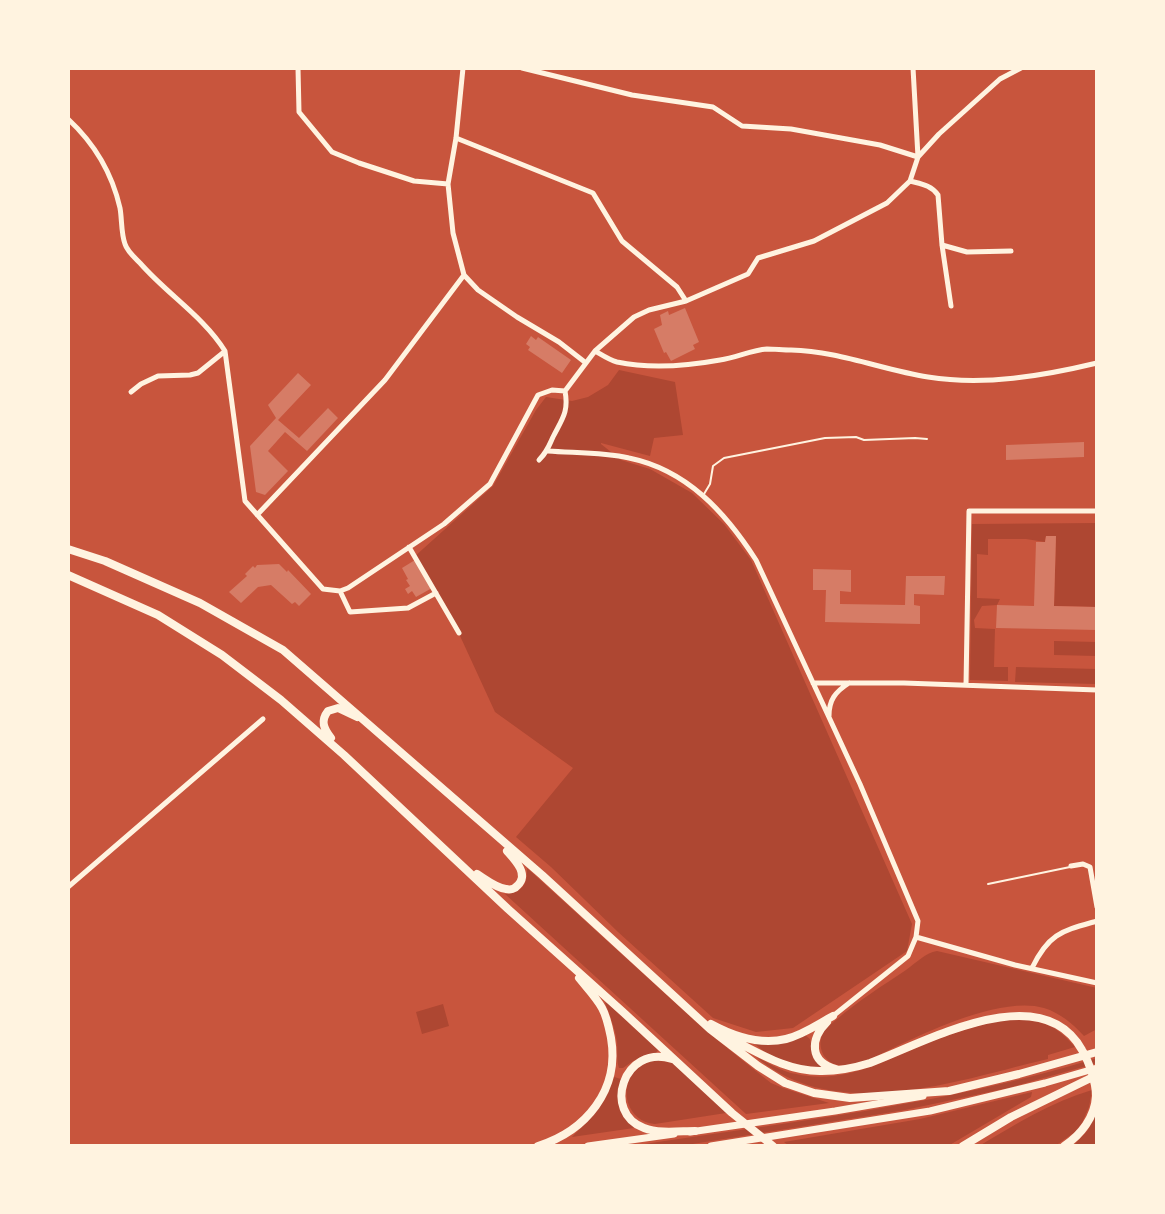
<!DOCTYPE html>
<html>
<head>
<meta charset="utf-8">
<style>
  body { margin:0 }
  #map { position:relative; width:1165px; height:1214px; overflow:hidden; background:#c8553d; font-family:Overpass,sans-serif }
  canvas { display:block }
  .frame { position:absolute; inset:0; border:70px solid #fff3e0; pointer-events:none }
</style>
</head>
<body>
<div id="map">
<canvas width="1165" height="1214"></canvas>
<div class="frame"></div>
</div>
<script>
const g = document.querySelector('canvas').getContext('2d');
g.lineJoin = 'round';
function fillPath(path, color) { g.fillStyle = color; g.fill(path, 'evenodd'); }
function trace(path, color, width, dash) { g.strokeStyle = color; g.lineWidth = width; g.lineCap = dash ? 'butt' : 'round'; g.setLineDash(dash || []); g.stroke(path); }
fillPath(new Path2D(`
  M619,370L675,382L683,435L654,438L650,456L601,443V444L621,460L650,469L692,493L724,524L751,560L912,924L907,951L793,1028L756,1032L713,1018L618,932L551,867L516,837L573,768L495,712L455,625L414,557L493,486L536,410L546,397L572,401L588,397L608,385Z
  M1097,523V607L1054,606L1056,536H1046L1045,542L1026,539H988V555L977,554V598L1000,599L997,605L982,606L974,620L975,628L995,629L994,667H1008V681L970,680L972,524Z
  M1054,641L1097,642V656L1054,655Z
  M1016,667L1097,669V684L1015,682Z
  M527,868L705,1030L752,1068L771,1083L783,1088L829,1103L746,1114L505,894C521,893 528,885 527,868Z
  M937,951L1097,988V1029L1084,1036C1072,1023 1060,1013 1044,1008C1004,996 933,1029 897,1046C880,1054 859,1067 839,1065C833,1065 828,1061 824,1056C820,1049 819,1040 823,1033C826,1027 831,1024 836,1020C858,1001 882,986 906,970C916,963 925,953 937,951Z
  M606,1002L658,1050L656,1053C642,1055 634,1060 623,1068H619C616,1060 618,1051 617,1042C615,1028 610,1016 605,1003Z
  M443,1004L449,1026L422,1034L416,1012Z
  M1006,1019C1040,1020 1052,1021 1075,1047L1048,1055V1059C958,1080 837,1125 756,1057C769,1063 782,1072 796,1074C844,1085 886,1060 928,1043C954,1032 979,1025 1006,1019Z
  M805,1035L810,1039L813,1055L822,1065L821,1067C796,1067 773,1061 755,1044H766Z
  M1097,1058V1063L1008,1088L905,1110L680,1146H632C788,1122 946,1105 1097,1058Z
  M653,1060L671,1062L677,1066L725,1110L726,1113L655,1124C628,1122 617,1089 636,1069C640,1065 648,1063 653,1060Z
  M614,1077L621,1079C616,1096 623,1115 634,1128L572,1137C594,1115 603,1107 614,1077Z
  M1092,1090L1089,1107L1082,1123L1075,1132L1055,1146H979C1016,1124 1051,1102 1092,1090Z
  M1032,1092L1031,1097L948,1146H789L784,1142L920,1119Z
  M1097,1110V1146H1073L1088,1130Z`), '#ae4732');
fillPath(new Path2D(`
  M685,308L699,342L693,345L695,349L671,361L666,352L664,353L654,329L662,325L660,315L668,311L669,315Z
  M531,336L536,340L538,337L571,360L562,373L528,350L530,347L526,344Z
  M298,373L311,385L278,420L299,438L328,408L338,418L307,451L285,432L268,451L288,471L265,495L256,492L250,446L276,418L268,405Z
  M1084,442V457L1006,460V445Z
  M1046,536H1056L1054,606L1097,607V630L996,628L997,605L1034,606L1036,542H1045Z
  M415,560L432,588L416,597L412,591L408,594L405,589L410,586L406,580L408,579L402,568Z
  M279,564L287,572L288,570L311,594L299,606L295,602L292,604L271,585L258,587L241,603L229,592L247,576L245,574L253,566L255,568L257,565Z
  M813,569L851,570V592L840,591V604L905,605L906,576H945L944,595L914,594V605L920,606V624L825,622L826,590H813Z`), '#d67c66');
trace(new Path2D(`
  M704,494L710,484L713,466L724,458L825,438L856,437L864,440L915,438L927,439
  M988,884L1070,867`), '#fff3e0', 2);
trace(new Path2D(`
  M298,68L299,112L332,152L359,163L414,181L448,184
  M463,68L456,138L448,184L453,233L464,275L478,290L517,317L559,342L586,363
  M522,68L632,95L713,107L742,126L791,129L880,145L918,157L913,68
  M68,119C94,143 112,173 120,208C122,219 121,233 125,244C127,251 135,258 140,263C167,294 204,317 225,351L245,501L323,589L340,591L348,588L444,524L490,484L538,395L552,390L565,391
  M456,138L593,193L622,241L677,287L686,301
  M910,181C921,184 931,185 938,195L942,245L951,306
  M942,245L967,252L1011,251
  M595,351C602,355 609,360 617,362C650,369 687,366 720,360C736,358 751,350 767,349C775,349 783,350 791,350C838,351 883,370 928,377C984,386 1043,376 1097,363
  M565,391L595,351L634,317L649,310L686,301L748,274L758,258L814,241L887,203L910,181L918,157L939,134L1000,79L1021,68
  M131,392L141,384L158,376L190,375L198,373L224,352
  M548,451C574,453 603,452 629,458C687,470 725,512 756,560L860,784L918,921L916,937L908,956L833,1016
  M539,460C547,452 549,446 553,437C562,419 569,412 565,391
  M257,515L385,380L464,275
  M409,547L459,633
  M340,591L350,612L408,608L436,593
  M813,683H904L1097,690
  M966,685L969,511H1097
  M829,716C829,700 835,692 849,683
  M1071,866L1083,864L1090,867L1097,907
  M68,887L263,719
  M916,937L1015,965L1097,983
  M1032,968C1049,933 1062,931 1097,921`), '#fff3e0', 5);
trace(new Path2D(`
  M690,1132L835,1111L923,1096
  M588,1146L674,1134
  M711,1146L930,1111L1045,1083L1097,1068`), '#fff3e0', 7);
trace(new Path2D(`
  M68,549L105,561L200,603L283,650L542,875L710,1029L758,1066L785,1083L814,1093L850,1098L949,1091L1019,1074L1097,1052
  M68,575L158,615L222,655L281,700L344,755L508,909L623,1012L732,1113L773,1146
  M331,738C324,729 320,721 328,711L338,708L357,717
  M477,874C485,879 496,888 506,889C510,890 515,889 518,885C529,874 515,860 507,851
  M827,1022C810,1039 809,1062 836,1069
  M711,1024C733,1036 761,1045 786,1039C803,1035 818,1024 833,1016
  M725,1036C756,1051 786,1072 822,1071C838,1071 854,1068 870,1063C924,1043 1041,976 1082,1050C1089,1062 1096,1082 1096,1096C1095,1117 1081,1135 1064,1146
  M672,1059C623,1044 602,1113 644,1128C659,1134 680,1131 695,1131
  M538,1146C586,1131 620,1090 611,1038C609,1028 607,1017 602,1008C596,997 587,988 579,978
  M963,1146L1011,1117L1097,1075`), '#fff3e0', 8);
</script>
</body>
</html>
